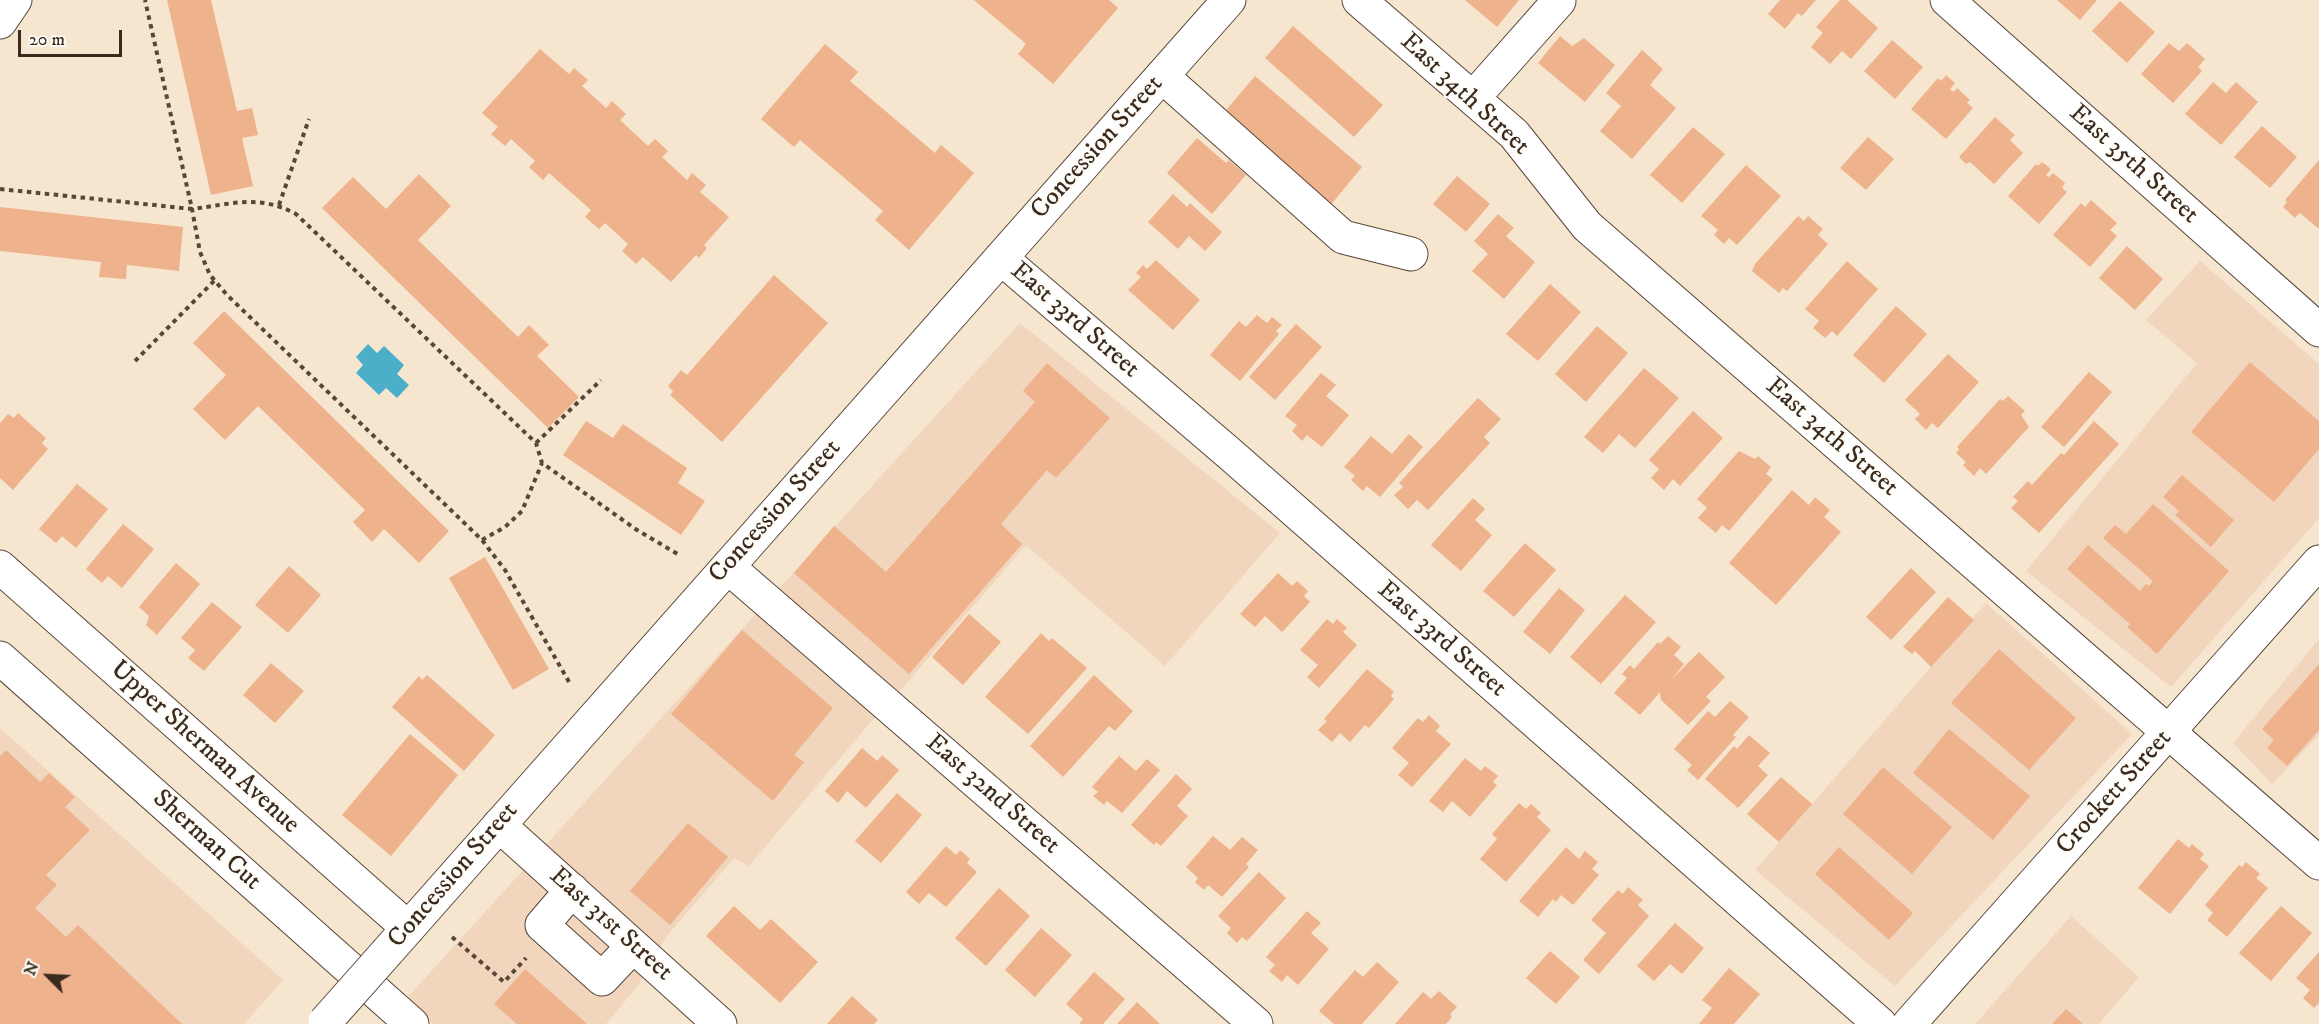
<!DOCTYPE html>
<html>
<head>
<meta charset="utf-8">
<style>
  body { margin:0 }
  #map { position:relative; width:2319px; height:1024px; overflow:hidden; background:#f6e6cf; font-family:"IM FELL DW Pica",serif }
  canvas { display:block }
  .north { position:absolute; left:18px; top:946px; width:60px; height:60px; -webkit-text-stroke:4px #fdfcf7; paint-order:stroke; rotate:294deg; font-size:16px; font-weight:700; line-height:24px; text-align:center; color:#3b2a1e }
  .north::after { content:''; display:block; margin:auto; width:21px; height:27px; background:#3b2a1e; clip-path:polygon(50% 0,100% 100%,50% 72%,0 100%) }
  .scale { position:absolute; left:18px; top:30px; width:104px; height:27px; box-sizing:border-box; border:3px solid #3b2a1e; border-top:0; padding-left:8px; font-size:18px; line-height:21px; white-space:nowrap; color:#3b2a1e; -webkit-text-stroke:4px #fdfcf7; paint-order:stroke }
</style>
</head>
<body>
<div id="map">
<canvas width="2319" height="1024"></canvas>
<div class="north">N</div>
<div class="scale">20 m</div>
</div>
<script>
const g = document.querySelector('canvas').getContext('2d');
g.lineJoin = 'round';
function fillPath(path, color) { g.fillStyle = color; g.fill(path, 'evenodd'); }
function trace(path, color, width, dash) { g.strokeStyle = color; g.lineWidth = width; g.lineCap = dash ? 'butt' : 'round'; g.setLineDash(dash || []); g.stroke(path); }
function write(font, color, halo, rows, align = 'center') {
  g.font = font + ' "IM FELL DW Pica",serif'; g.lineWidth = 4.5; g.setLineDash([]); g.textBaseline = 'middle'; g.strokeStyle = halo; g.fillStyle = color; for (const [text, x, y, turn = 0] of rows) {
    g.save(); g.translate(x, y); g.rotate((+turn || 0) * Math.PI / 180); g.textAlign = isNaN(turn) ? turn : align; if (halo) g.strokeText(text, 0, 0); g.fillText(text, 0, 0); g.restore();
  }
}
fillPath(new Path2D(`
  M2200,261L2319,364V518L2171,687L2026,571L2197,363L2146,320Z
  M1020,323L1280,533L1165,666L1026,545L906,684L869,724L749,866L734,858L666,937L637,987L606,1024H433L406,999Z
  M1986,603L2132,734L1895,986L1755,870Z
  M2319,639V735L2272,784L2233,743Z
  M0,728L283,980L244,1024H0Z
  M2071,916L2139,977L2099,1024H1975Z`), '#f1d5bd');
fillPath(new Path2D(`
  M368,344L377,353L384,346L404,365L397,374L409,385L397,398L386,388L379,395L356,373L363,365L356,357Z`), '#4bafca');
fillPath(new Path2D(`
  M167,0H211L237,111L252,108L258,135L242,138L253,186L211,195Z
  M974,0H1109L1118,8L1053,84L1018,54L1026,44Z
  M1465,0H1519L1497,27Z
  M1780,0H1816L1802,16L1798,13L1785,29L1768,14Z
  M1840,0H1847L1878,28L1851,59L1842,51L1830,64L1811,47L1823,33L1816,27Z
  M2057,0H2097L2080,20Z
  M2120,1L2155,32L2127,63L2092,31Z
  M1293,26L1383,105L1354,137L1265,58Z
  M1560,36L1572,46L1584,38L1615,65L1585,102L1538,63Z
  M1892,40L1923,67L1895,99L1864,71Z
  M2169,43L2179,51L2187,43L2205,59L2198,67L2202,71L2173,103L2141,74Z
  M825,44L858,72L850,81L935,153L941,145L974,173L909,250L875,220L883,211L800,140L794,147L761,119Z
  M540,49L569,74L574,68L588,80L582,86L606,108L612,101L626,114L620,120L648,146L655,139L668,151L662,157L687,180L692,173L706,185L700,192L729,217L704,245L707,248L699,258L696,255L671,282L643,257L636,264L622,251L628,244L605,223L599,229L585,217L591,210L549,173L543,180L529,167L535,161L511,139L505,146L491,134L498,127L482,113Z
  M1642,50L1663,69L1650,85L1676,108L1632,159L1600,131L1621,106L1606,93Z
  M1946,75L1955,83L1950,89L1954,92L1957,88L1970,100L1967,103L1973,108L1946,139L1911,109L1938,78L1941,81Z
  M1255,76L1362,167L1329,207L1221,116Z
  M2213,82L2226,93L2236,82L2258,102L2221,145L2185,114Z
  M1995,117L2015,135L2010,140L2023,153L1994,184L1970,162L1966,164L1959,157Z
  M2262,126L2297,157L2270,188L2234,157Z
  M1693,127L1725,154L1682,203L1650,175Z
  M1868,137L1894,159L1866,190L1840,168Z
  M1197,138L1226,163L1229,160L1246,175L1212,214L1167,173Z
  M2319,160V229L2300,213L2295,218L2283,207L2287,202L2285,200Z
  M2042,162L2051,169L2046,175L2049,177L2053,173L2065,183L2062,188L2067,192L2039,224L2008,196L2036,164L2038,166Z
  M1746,165L1781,196L1737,245L1729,238L1724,244L1714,235L1718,230L1701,216Z
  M419,174L451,206L418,240L518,337L529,325L549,345L537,356L579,397L548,428L322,208L353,177L386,209Z
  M1457,176L1490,204L1466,232L1433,204Z
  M1173,194L1187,207L1190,203L1222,232L1205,251L1189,236L1178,249L1148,222Z
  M2091,200L2117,223L2110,230L2117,236L2090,267L2053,235L2081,203L2085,207Z
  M0,207L183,227L179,271L127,265L126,279L99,277L101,262L0,251Z
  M1498,214L1514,228L1506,236L1535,262L1504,299L1472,271L1488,254L1474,241Z
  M1798,216L1804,221L1808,216L1823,229L1818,235L1828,244L1787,291L1783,288L1779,293L1752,271L1755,264Z
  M2127,246L2163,279L2135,310L2099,278Z
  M1156,260L1200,300L1173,330L1128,290L1141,277L1136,273L1143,265L1147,269Z
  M1847,261L1878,289L1837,336L1832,331L1825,338L1813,328L1819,321L1805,309Z
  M774,275L828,323L722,442L670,395L673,391L668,386L681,370L687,375Z
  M1550,284L1581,312L1538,361L1506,334Z
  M1896,306L1927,334L1884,383L1853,355Z
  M224,311L449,531L419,563L384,529L372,542L353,522L365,510L258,406L225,440L193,409L226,375L193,343Z
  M1257,315L1267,323L1272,317L1282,325L1276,331L1279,334L1240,381L1210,355L1239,321L1246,327Z
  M1296,324L1322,347L1275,400L1249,377Z
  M1597,326L1628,353L1586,402L1555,374Z
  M1948,354L1979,382L1938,428L1932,423L1926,430L1915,419L1920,414L1905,400Z
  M2250,362L2319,421V449L2274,502L2191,432Z
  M1047,363L1110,418L1056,478L1047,470L1001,524L1022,544L909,674L794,573L834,526L886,572L1035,402L1023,391Z
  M1644,368L1679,398L1635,448L1619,434L1603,453L1584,437Z
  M2089,372L2112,392L2064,447L2041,427Z
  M1321,373L1336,385L1326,396L1349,415L1322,447L1307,435L1302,441L1292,431L1297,425L1285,416Z
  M2008,396L2025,411L2021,415L2029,427L1986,474L1980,468L1974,476L1963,465L1966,462L1956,453L1959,449L1957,447L2000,399L2003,401Z
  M1478,398L1501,419L1484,437L1490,443L1428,510L1417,500L1408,509L1394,495L1403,487L1399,483Z
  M1693,411L1723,438L1680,486L1673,479L1664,490L1651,478L1659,469L1649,460Z
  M18,413L46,438L42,443L48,449L13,490L0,478V423L8,414L14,418Z
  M586,421L613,438L623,424L687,468L678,483L705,501L681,535L563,455Z
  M2094,421L2119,444L2039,533L2011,508L2018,501L2013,497L2028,481L2032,485L2061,453L2064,455Z
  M1409,434L1423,447L1380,497L1367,486L1363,491L1351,480L1355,476L1344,467L1371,436L1392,454Z
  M1739,451L1755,459L1758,456L1771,467L1766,474L1773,479L1729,531L1722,525L1716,533L1698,518L1707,508L1697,499Z
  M2182,475L2234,520L2211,547L2175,515L2179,511L2163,497Z
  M77,484L108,509L76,548L62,536L56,543L39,529Z
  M1792,490L1809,505L1815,497L1830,510L1824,517L1841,532L1776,605L1729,563Z
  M1473,498L1485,509L1475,520L1492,535L1461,571L1431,545Z
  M2153,504L2229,571L2157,654L2127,627L2130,624L2067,569L2088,545L2140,591L2146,584L2149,586L2153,581L2103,538L2115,525L2126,534Z
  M123,524L154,549L122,588L108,576L102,583L86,569Z
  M1525,543L1556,570L1514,617L1483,591Z
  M485,557L549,669L513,690L449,578Z
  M176,563L200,584L157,635L146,625L149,616L139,607Z
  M289,566L321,595L288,633L255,605Z
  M1911,568L1936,592L1891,640L1866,617Z
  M1278,573L1292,586L1297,581L1308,591L1304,596L1310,602L1282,632L1265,616L1255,627L1240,614Z
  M1559,588L1585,610L1550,654L1523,632Z
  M1625,595L1656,622L1601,684L1570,657Z
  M1948,597L1974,620L1931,667L1915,651L1912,654L1903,647Z
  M212,602L242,627L204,671L188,658L195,650L181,638Z
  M969,614L1001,642L963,685L932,657Z
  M1327,619L1333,624L1337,619L1347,628L1343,632L1357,645L1319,688L1307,677L1318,665L1300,650Z
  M742,630L833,708L794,755L804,762L773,801L671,714Z
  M1041,633L1049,641L1052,638L1087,668L1028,734L985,697Z
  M1668,636L1681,647L1674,655L1684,664L1670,681L1699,652L1725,677L1706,697L1711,701L1688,725L1661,700L1660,692L1640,715L1614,693L1627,678L1622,674L1630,665L1634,669L1658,642L1660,644Z
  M1999,649L2076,718L2029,770L1951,703Z
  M271,663L304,691L275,723L243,695Z
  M2319,664V730L2287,766L2267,748L2274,740L2262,729Z
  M1367,669L1394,692L1391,696L1394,699L1369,728L1365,725L1350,742L1340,733L1332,742L1318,730L1327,721L1324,719Z
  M427,675L495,735L464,771L392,707L419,676L422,680Z
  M1094,675L1133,711L1115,731L1109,726L1063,777L1030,746Z
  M1730,701L1749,717L1733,735L1736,737L1698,780L1687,770L1692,765L1674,749L1708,711L1715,717Z
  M1429,715L1440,726L1436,731L1451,744L1412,787L1398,775L1409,763L1392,748L1418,718L1423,722Z
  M1949,729L2030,796L1993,840L1913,773Z
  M410,734L458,775L391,856L342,815Z
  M1749,735L1770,753L1758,766L1768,775L1738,808L1705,779L1734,746L1737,749Z
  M862,748L877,761L882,755L899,770L866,808L847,791L838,803L825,791Z
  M6,750L40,782L49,773L75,797L65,807L90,830L46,875L57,885L35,908L66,937L78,925L182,1024H0V756Z
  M1119,756L1136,771L1147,759L1160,770L1122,813L1107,801L1104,805L1093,796L1098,792L1092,787Z
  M1465,758L1481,771L1485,766L1498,776L1493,782L1497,785L1470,817L1452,801L1443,812L1429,801Z
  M1883,767L1952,827L1912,874L1843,814Z
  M1176,774L1192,789L1177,806L1188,816L1161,846L1156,842L1154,845L1131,825Z
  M1781,777L1812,804L1779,842L1747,814Z
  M897,793L922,815L881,863L855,841Z
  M1519,803L1526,809L1531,804L1541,813L1537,817L1551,830L1506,882L1480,859L1497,839L1492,834Z
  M688,823L728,857L670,925L630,891Z
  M1213,836L1230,850L1242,837L1258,850L1246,864L1249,867L1222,897L1208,885L1204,890L1195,882L1198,878L1186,867Z
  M2178,839L2189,848L2192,844L2204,854L2200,859L2209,866L2170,914L2138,888Z
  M946,846L956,855L960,850L970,859L967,863L977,872L946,907L929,893L919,904L906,892Z
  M1566,847L1579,859L1585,851L1598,862L1592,869L1599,875L1573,905L1561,895L1556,902L1553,899L1538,917L1519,901Z
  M1839,847L1913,913L1889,940L1815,874Z
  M2246,862L2260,874L2256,878L2268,888L2227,937L2207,920L2213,913L2205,905L2239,865L2242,867Z
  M1259,872L1286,898L1247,941L1242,937L1237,943L1227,933L1231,928L1218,916Z
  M1628,887L1643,900L1638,905L1649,916L1599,974L1583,960L1606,933L1591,920L1618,890L1623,894Z
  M999,888L1030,916L986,966L955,938Z
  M734,906L760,930L771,919L818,962L780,1003L706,936Z
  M2281,906L2312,933L2271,981L2239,953Z
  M1307,911L1321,923L1311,933L1329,949L1298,985L1287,975L1282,982L1269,971L1275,965L1266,957Z
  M1675,923L1704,948L1682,974L1670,964L1654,981L1637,966Z
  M1041,928L1072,955L1035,997L1005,970Z
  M1550,951L1580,977L1556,1004L1526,978Z
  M2319,952V1003L2314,1008L2303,998L2310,990L2296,978Z
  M1377,962L1399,982L1362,1024H1334L1319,1011L1355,970L1363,977Z
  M1729,968L1760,994L1734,1024H1699L1712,1008L1702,1000Z
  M525,969L587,1024H517L494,1004Z
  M1094,972L1125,999L1103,1024H1079L1083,1019L1066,1004Z
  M1439,991L1457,1007L1450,1014L1452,1017L1446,1024H1395L1423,992L1431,999Z
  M852,996L878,1020L874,1024H827Z
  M1137,1002L1160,1024H1117Z
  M2066,1009L2083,1024H2052Z`), '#eeb28c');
const minor = new Path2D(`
  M1359,0L1514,134L1587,226L2319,863
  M1947,0L2319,330
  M0,22L15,0
  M1162,76L1343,237L1411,254
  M1473,98L1559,1
  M1001,258L1230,454L1880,1024
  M0,567L408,928
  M728,567L1256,1024
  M499,825L720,1024
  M572,890L542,925L602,979L633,946`);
const major = new Path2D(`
  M0,658L412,1024
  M388,951L1229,0
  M1909,1024L2319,562`);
trace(minor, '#574639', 35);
trace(major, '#574639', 35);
trace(new Path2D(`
  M0,189L192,209L145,0
  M279,205L309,119
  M135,361L215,280
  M536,443L601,380
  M482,540L505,527L522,511L542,463
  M569,682L505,570L482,540L227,295L210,275L200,252L192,209C232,204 259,194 296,214L536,443L542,463L637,530L681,556
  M452,937L504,982L526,958`), '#574639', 4, [4.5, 4.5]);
trace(minor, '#fff', 33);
trace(major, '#fff', 33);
const majorBridge = new Path2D(`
  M325,1022L388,951`);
trace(majorBridge, '#574639', 35, []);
trace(majorBridge, '#fff', 33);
write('26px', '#3b2a1e', '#fdfcf7', [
  ["East 34th Street",1464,95,43],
  ["Concession Street",1098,148,-48],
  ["East 35th Street",2133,165,42],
  ["East 33rd Street",1074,321,41],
  ["East 34th Street",1831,438,41],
  ["Concession Street",776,512,-48],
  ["East 33rd Street",1441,640,41],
  ["Upper Sherman Avenue",204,748,42],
  ["Crockett Street",2115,793,-48],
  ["East 32nd Street",992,795,41],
  ["Sherman Cut",206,841,42],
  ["Concession Street",454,876,-49],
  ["East 31st Street",610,925,42]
]);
</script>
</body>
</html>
